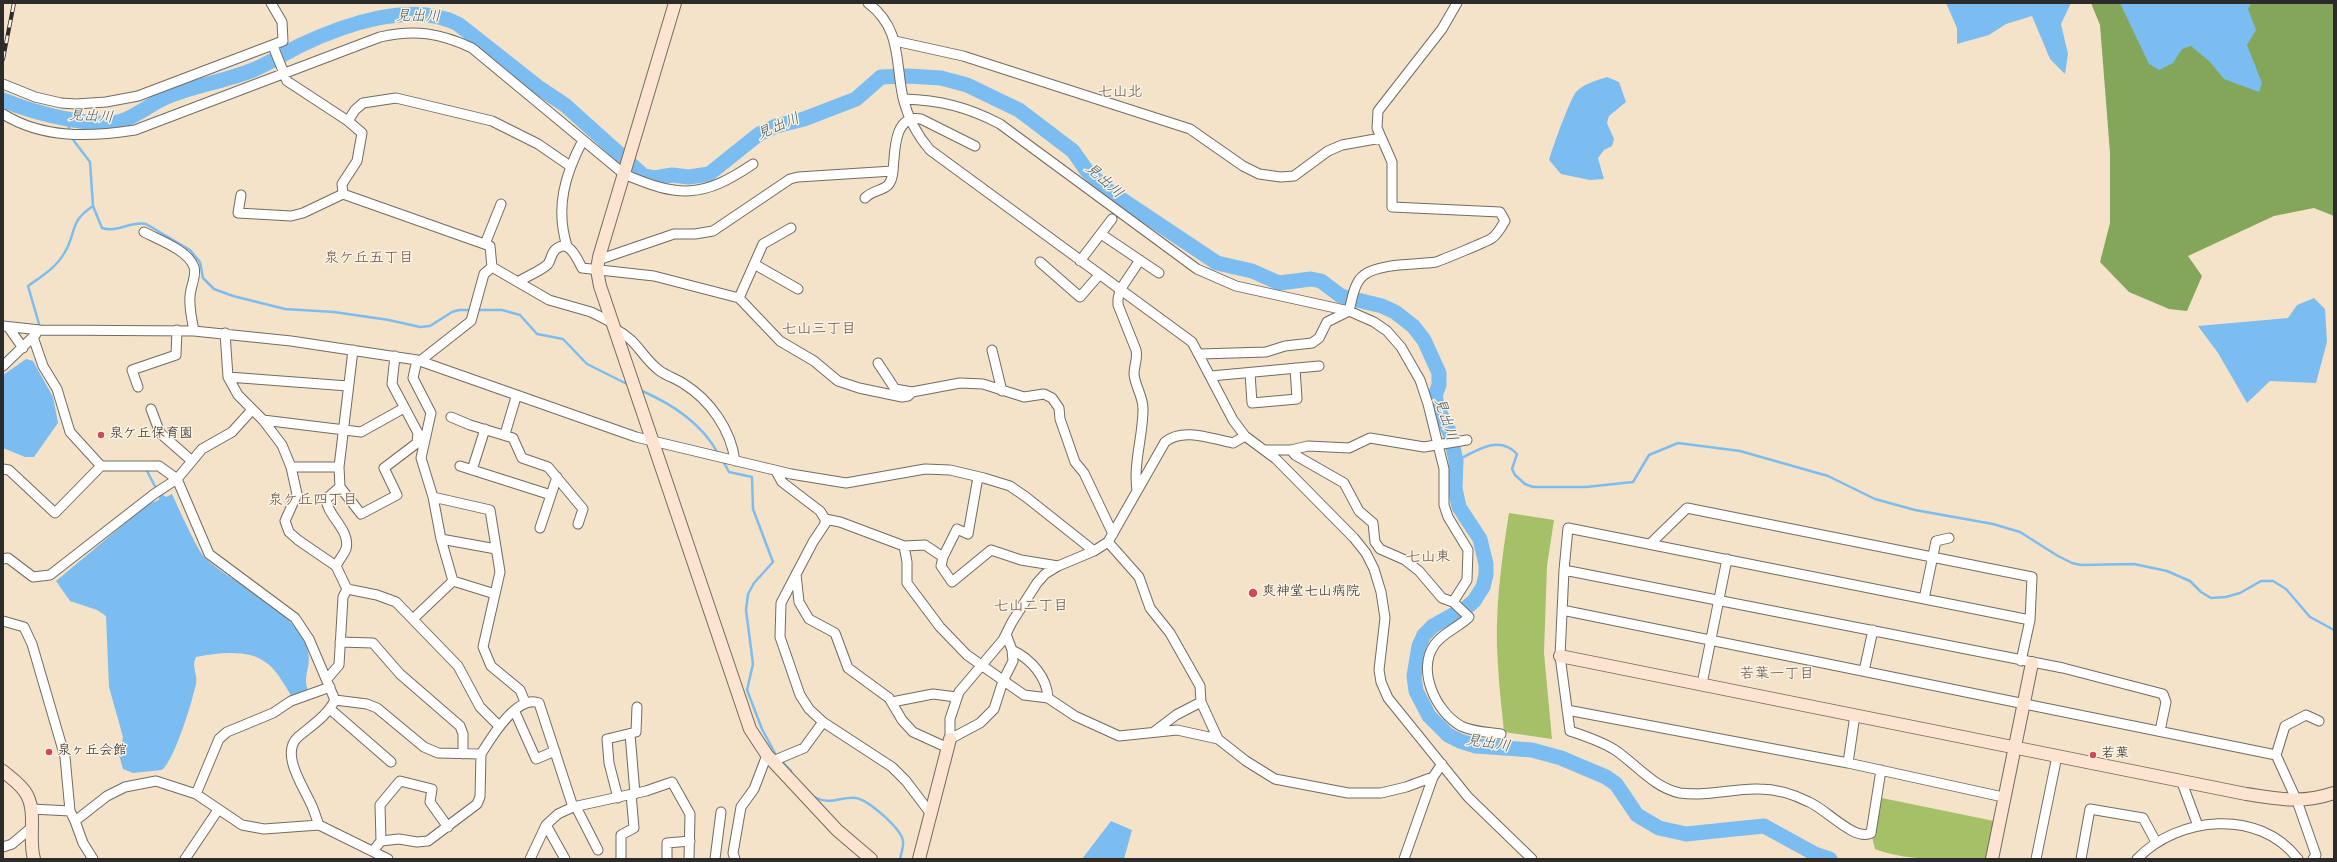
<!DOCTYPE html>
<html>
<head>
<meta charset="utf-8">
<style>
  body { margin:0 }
  #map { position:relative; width:2337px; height:862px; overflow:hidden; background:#f5e3c9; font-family:"Gochi Hand",sans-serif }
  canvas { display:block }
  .frame { position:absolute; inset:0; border:4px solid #2b2b2b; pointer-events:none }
</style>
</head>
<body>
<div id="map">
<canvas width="2337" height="862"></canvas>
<div class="frame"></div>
</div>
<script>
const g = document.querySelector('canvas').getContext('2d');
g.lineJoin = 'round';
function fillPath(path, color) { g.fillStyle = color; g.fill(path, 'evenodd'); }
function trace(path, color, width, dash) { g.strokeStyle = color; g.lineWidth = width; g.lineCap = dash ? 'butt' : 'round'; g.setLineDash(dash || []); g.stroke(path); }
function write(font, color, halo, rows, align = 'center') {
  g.font = font + ' "Gochi Hand","Klee One",sans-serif'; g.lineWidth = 3; g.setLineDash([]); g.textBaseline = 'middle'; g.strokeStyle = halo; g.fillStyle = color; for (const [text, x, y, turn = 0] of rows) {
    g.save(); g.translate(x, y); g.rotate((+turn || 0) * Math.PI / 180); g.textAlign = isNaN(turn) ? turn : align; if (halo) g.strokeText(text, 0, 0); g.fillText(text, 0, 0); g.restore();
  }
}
fillPath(new Path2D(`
  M1509,513L1554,520L1547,566L1544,653L1552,739L1504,732C1502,710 1499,688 1498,665C1494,615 1501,563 1509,513Z
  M1877,797L1999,822L1992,859C1957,859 1906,862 1875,849L1871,833Z`), '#a5c066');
fillPath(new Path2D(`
  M2091,3H2334V216L2314,208L2274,216L2188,256L2202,276L2187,311L2169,309L2129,292L2100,262L2110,223V153L2100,25Z`), '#84a65b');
fillPath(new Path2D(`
  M1946,3H2071L2061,24L2068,54L2065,74L2050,59L2032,16L2006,24L1989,35L1957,44V28Z
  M2120,3H2251L2248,9L2256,30L2247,45L2262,83L2259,92L2224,79L2210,62L2191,46L2182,49L2173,63L2159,70L2149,64Z
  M1607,77L1619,82L1626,102L1609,116L1607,123L1614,139L1612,146L1604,150L1598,158L1604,179L1590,180L1561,174L1549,160C1552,149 1570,99 1576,92C1583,84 1597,80 1607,77Z
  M2314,298L2325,309L2327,342L2316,383L2270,381L2247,403L2218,353L2198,326L2288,318L2297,305Z
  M26,359L33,361L53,397L58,423L34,457H25L3,448V375Z
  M162,494L166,497L172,494C178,507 198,552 206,559C235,585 286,605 304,641C316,664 301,674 308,690L292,697C285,686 278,672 268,664C249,648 218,653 196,657C191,667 198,674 196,684C192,702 175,759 162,770L133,773L123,769L119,755L123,737L109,687L106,616L97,610L70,601L56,581L148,504L159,500V497Z
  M1111,821L1132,830L1124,859H1082Z`), '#7cbdf1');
trace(new Path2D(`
  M69,132V119
  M71,137L90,162L93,206L102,228C116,233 131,221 146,224L190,250L200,262L203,278L214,289L233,296L285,309L334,312L389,320L420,327L430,326L452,312L459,310H502L520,315L537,334L563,339L587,364L629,385
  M39,324L28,286C42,276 56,268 65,252C77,231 69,222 93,206
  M640,390C672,404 702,423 719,455
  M66,433L73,441
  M723,461L729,472L752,477L753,509L773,562L754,583L748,594L746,610L753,664L747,690L762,729L777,757
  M1456,461C1476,451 1499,434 1517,454L1512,469L1515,475L1525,484L1533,487H1586L1633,482L1649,455L1678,443L1740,451L1828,476L1875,499L1915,510L1993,524L2020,532L2058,556L2072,563L2081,565L2134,564L2167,571L2190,581L2201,592L2211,598L2226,597L2240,593L2261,581H2273L2286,589L2310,617L2334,630
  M147,471L160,496
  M780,760L791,771
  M814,797C831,806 841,796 856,798C868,800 901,828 903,841C904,846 901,854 900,859`), '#7cbdf1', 2.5);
trace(new Path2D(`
  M3,100C31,112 81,125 112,123C132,121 150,103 169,96C196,85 226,81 253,70C270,63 285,53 301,45C343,25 413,0 458,24L538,87L565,105L644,176L655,178L672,175L689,177L709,174L759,134L776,126L804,119L856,99L881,77L908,76L941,78L967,85L1019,110L1073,151L1087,171L1109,191L1217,263L1252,271L1279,283L1311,279L1321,281L1341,296L1382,306L1395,312L1413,326L1424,340L1439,373V385L1435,396L1438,409L1450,433L1456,461L1455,488L1459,507L1480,539L1486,564V575L1483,587L1474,601L1467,607L1433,626L1424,635L1419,646L1414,676L1416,691L1429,716L1448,735L1460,741L1476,746L1532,750L1561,758L1606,777L1616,784L1637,815L1659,828L1686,834L1764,826L1815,854L1830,859`), '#7cbdf1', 15);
const street = new Path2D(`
  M868,3C902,29 895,61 903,98C908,118 917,135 930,150L1192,342L1233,420L1245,436L1276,459L1354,538L1366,553L1374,569L1381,592L1385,618L1379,670L1381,682L1388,698L1468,797L1532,859
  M895,41L963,56L1190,129L1243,166L1259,174L1281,177L1294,176L1328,151L1342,145L1381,138
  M273,46L287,81L348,121L362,133L357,161L342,184L343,194
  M3,84L35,97L61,103L76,104L106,102L138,96L283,41L282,22L271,3
  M904,99C939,100 968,107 1000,124L1197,269L1236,286L1349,311L1374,322L1387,331L1401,347L1420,380L1428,404L1444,469V505L1448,517L1468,550L1467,580L1453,602
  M3,114C43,139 90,137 135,130L380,37C415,29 440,33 472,48L624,174C679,198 703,198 753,164
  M348,121L355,110L363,103L396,98L492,121L538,144L570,166
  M241,195L238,213L291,216L303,213L343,194L490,246L492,267L484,274L471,321L420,361
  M865,198C877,186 891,194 893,171
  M144,232C159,240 188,250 194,267C197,276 190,287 190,297C189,308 192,320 194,331
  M1101,234L1159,273
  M485,244L501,204
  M567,246C555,208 565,174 583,140
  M598,260L674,234H695L713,231L790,179L798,177L893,171C895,153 893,114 921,119L975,146
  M1080,261L1112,219
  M1040,262L1080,297L1099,275
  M754,264L798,289
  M492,267L549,300L591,312L613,323
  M518,282C527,276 541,271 548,264C551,260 551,254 555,250C568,237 577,258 582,268L654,276L739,298L780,341L814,361L838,381L859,388L902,397L908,396L912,392
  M739,298L763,244L791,228
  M3,326L40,330L194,331L291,341L417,360L636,437L791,474L846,483L925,469L950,470L984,478L1010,486L1026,497L1094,551
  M9,328L23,348
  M615,329C638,340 642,358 660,371C667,376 677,379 684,384C710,400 731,430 735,461
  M225,333L228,377L238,395L263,420L282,445L291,467L297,494L285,521L289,532L298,540L336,566L347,589L377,595L396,602L458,666L480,707L499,726
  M33,337L43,366L57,389L70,432L101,466H159L177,479L209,554L295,618L309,639L335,700
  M353,350L339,467L340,487L361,514L397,495L384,468L417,443L418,433L392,384L395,356
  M992,350L1002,391
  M1200,354L1266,352L1285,346L1312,343L1319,338L1327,322L1349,311C1352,300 1354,282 1364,275C1380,263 1416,265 1436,262C1439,261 1489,241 1492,238C1498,234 1501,227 1505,221L1500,212L1392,207V162L1377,128L1378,111L1442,29L1457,3
  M417,360L413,378L431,413L421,458L433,497L441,539L453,581
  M878,363L895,389L912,392L960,383L983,384L1024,397L1044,394L1052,398L1059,408L1060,419L1075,462L1084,473L1113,534
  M3,366L36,334
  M1250,373L1252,403L1297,399L1295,368
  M1211,376L1319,366
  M228,377L348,386
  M138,387L132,370L176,355L177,330
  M151,409L160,433L192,461
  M451,417L470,425L513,438L522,458L548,467L583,509L578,524
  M263,420L361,432L404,408
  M505,434L516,397
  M1265,450H1291L1308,446L1349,448L1370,438L1424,447L1467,440
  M1291,450L1295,455L1344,483L1359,511L1373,523L1375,542L1380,549L1405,560L1419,571L1442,598L1453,602L1469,617C1459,627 1444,632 1435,644C1416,670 1436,712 1461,726C1473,732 1487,732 1501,734
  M460,466L551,495
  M291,467H339
  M3,469L9,470L55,513L101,466
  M472,470L485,429
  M776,471L782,482L820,511L825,519V524L813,542L781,603L780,637L800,695L809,709L823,722L892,767L906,781L931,814
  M1137,491C1133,463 1143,437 1143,409C1143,396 1135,386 1134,374C1134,365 1138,359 1136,350L1118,305V299L1120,290L1140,260
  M433,497L490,510L500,572L483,647L491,666L520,690L525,702
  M825,519L840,522L904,546L925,545L943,557L957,529L968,534L978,477
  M540,528L557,477
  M441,539L496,549
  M1108,542L1139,577L1150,608L1170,633L1200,686L1201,702L1218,739L1246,761L1275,779L1348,793H1381L1406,787L1433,777
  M1650,544L1687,508L2032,577L2030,620L2021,661
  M904,546L907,562V583L940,627L967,655L1024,695L1048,698L1075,716L1119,736L1177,730L1218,739
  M943,557L941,566L952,582L991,550L1021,560L1058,566
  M3,559L8,558L33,577L50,575L154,494L177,479L202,449L232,432L251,411
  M336,566C339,560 344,554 346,549C351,530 327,516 326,499L340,487
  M1564,570L2063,668L2163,694L2166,702L2160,731
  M796,574L799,602L809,619L835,633L848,668L889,698L902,720L913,732L948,748
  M1924,599L1936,541L1949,538
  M1562,610L2276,755
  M413,619L453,581L495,594
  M3,621L24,627L32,644L65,757L70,811
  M340,642L373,643L400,674L460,726L463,734V754
  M1012,650C1031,659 1047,677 1048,698
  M1864,671L1873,630
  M327,679L339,665L343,597L347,589
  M1702,684L1727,559
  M892,702L933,694L956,697
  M330,709L391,762
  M1567,710L1848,763L2003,797
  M515,712L536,759L555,751
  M1155,731L1176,715L1201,702
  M630,734L635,794
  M950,739V719L959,692L1003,640L1012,622L1037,583L1045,574L1058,566L1094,551L1108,542L1165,442C1183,427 1212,439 1233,443L1245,436
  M950,739L980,723L994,709L1003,681L1013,661L1012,650L1006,634
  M773,761L804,748L823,722
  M1848,763L1855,715
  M1881,770L1871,833C1855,842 1826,809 1809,802C1793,794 1777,789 1759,789C1733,788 1707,797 1680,793C1654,788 1636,764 1615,750C1601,741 1585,736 1570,731L1560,656L1564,570L1568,528L2030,620
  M2181,780L2198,826
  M196,794L219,739L227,732L273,713L291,701L330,687
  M618,798L609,763L607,739L636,732L637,707
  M576,807L598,850
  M31,809L70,811L75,821L107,796L125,787L156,781L196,794L242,825L264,829L319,825L388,859
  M75,821L83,843L93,859
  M319,825C316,818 314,809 310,802C303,786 280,753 298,737C311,726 327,716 335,700L367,704L377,708L424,747L438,753L481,754C491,738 517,694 539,703L573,807
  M546,825L565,859
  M381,841L380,805L400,781L432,789L430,802L448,827
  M3,847L12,844L31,828
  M373,851L381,841L399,839L417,842L428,841L477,804L480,797L481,754
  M185,859L218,810
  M530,859L546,825L558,814L573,807L646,791L672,782L690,814L689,859
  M621,859V835L634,828L631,794
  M667,859V843L690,841
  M715,859L721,812
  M735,859L733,853L741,807L754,789L767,755
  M1404,859L1433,777L1442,764
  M2036,859L2057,756
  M2081,859L2090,809L2143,818L2156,842
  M2137,859C2178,816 2259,808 2298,859
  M2313,859L2316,855L2297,801L2276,755L2285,726L2306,715L2319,721`);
const secondary = new Path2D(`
  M675,3L599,257L597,270L600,286L750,729L767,755L837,830L871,859
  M1560,656L2246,794C2280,799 2301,804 2334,793
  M3,771C11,778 22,785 27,795C37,814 28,839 34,859
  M919,859L950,739
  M1992,859L2032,663`);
trace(street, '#726b62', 11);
trace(secondary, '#726b62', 14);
trace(street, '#fff', 9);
trace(secondary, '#fde4d0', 12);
const rail = new Path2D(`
  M3,59L14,3`);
trace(rail, '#2b2b2b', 4);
trace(rail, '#fcf5e5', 2.5, [8]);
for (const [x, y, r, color] of [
  [101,435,4,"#d1495b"],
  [1253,593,5,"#d1495b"],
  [49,752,4,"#d1495b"],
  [2093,755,4,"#d1495b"]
]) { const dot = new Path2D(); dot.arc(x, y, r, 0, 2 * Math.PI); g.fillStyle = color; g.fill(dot); trace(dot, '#fcf5e5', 1.5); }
write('14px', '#2b2b2b', '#fcf5e5', [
  ["泉ケ丘保育園",109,435],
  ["爽神堂七山病院",1262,593],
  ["泉ヶ丘会館",57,752],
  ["若葉",2101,755]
], 'left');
write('italic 15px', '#435766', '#fcf5e5', [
  ["見出川",418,18,1],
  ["見出川",91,118,4],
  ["見出川",779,128,-23],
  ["見出川",1103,182,42],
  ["見出川",1444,420,72],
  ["見出川",1488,745,9]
]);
write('15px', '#66514c', '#fcf5e5', [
  ["七山北",1120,94],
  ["泉ケ丘五丁目",369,260],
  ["七山三丁目",819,331],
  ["泉ケ丘四丁目",313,502],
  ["七山東",1428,559],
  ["七山二丁目",1031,608],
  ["若葉一丁目",1777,676]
]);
</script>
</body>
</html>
